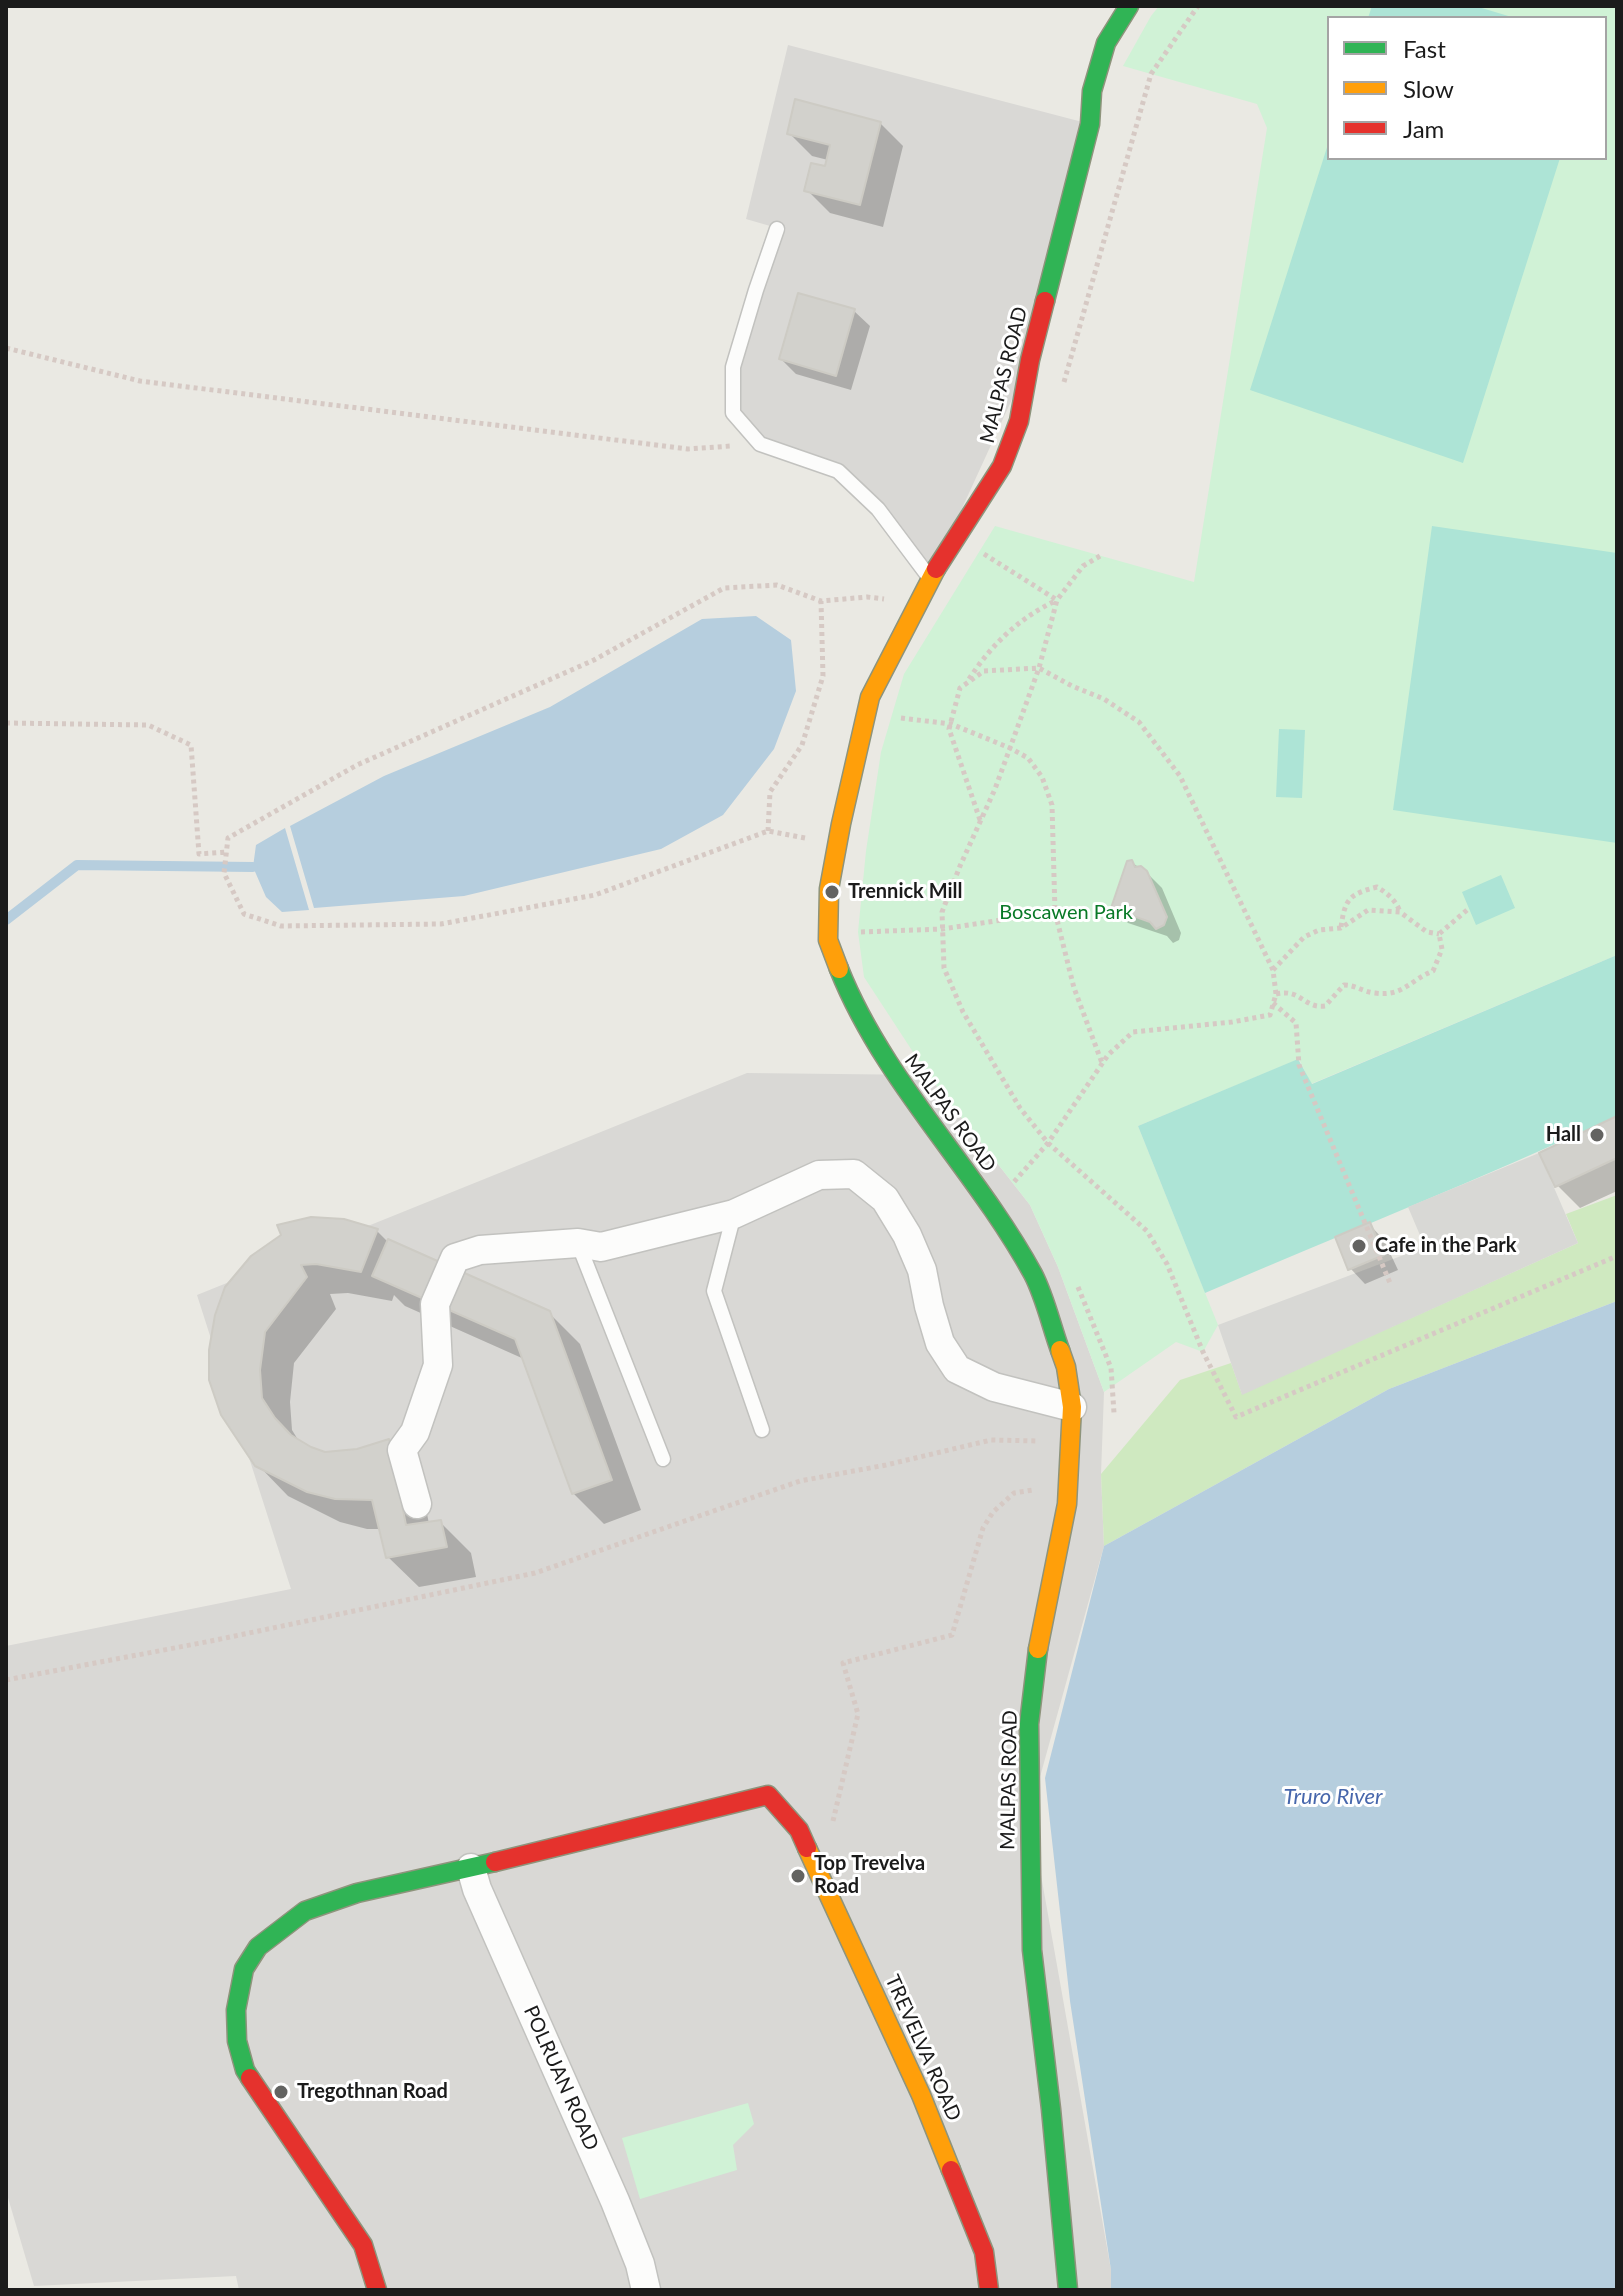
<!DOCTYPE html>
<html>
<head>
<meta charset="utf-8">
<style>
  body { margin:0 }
  #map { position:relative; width:1623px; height:2296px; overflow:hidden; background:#eae9e3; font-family:Lato,sans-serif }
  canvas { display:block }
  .frame { position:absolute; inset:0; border:8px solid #1b1b1b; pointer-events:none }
  .legend { position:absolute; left:1327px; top:16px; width:280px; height:144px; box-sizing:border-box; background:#fff; border:2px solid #a4a4a4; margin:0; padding:10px 14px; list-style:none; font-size:24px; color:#1b1b1b }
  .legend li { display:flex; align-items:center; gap:16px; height:40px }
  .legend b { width:40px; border:2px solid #a4a4a4 }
</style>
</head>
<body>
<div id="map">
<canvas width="1623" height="2296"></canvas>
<div class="frame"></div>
<ul class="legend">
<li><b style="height:10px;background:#30b455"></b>Fast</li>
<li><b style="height:10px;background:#ff9f0a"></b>Slow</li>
<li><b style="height:10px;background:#e5322d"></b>Jam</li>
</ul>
</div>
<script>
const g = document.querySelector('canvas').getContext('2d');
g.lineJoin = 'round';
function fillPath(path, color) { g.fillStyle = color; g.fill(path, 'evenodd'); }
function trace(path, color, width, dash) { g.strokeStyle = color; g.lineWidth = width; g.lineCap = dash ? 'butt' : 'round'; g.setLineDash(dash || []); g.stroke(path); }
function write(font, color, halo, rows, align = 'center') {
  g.font = font + ' Lato,sans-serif'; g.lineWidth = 6; g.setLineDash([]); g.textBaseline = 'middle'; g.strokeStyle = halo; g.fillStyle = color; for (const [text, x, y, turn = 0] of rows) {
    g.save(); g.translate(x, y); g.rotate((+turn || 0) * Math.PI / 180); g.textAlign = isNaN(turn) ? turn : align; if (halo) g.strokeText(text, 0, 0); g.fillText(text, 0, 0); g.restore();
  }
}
fillPath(new Path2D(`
  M788,45L1090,124L1030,360L930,578L838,471L760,444L733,413V367L777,228L746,219Z
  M747,1073L928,1075L1030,1205L1058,1267L1104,1392L1101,1474L1104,1546L1030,1813L1111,2270V2290H239L236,2276L34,2286L6,2191V1646L291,1589L197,1295Z`), '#d9d8d5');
fillPath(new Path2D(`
  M1617,1195V1301L1389,1389L1104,1546L1101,1474L1180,1380L1231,1363L1242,1394L1578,1243L1566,1214Z`), '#cfe9c0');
fillPath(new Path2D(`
  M1159,6H1617V955L1311,1084L1299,1059L1138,1126L1218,1325L1203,1352L1176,1342L1104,1392L1058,1267L1030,1205L928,1075L864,977L858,932L866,851L881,752L904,674L995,526L1194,582L1267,128L1257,104L1123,66L1151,16ZM1329,18H1605V158H1329Z
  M748,2103L754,2124L733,2145L737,2170L640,2199L622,2138Z`), '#d0f2d6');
fillPath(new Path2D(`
  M1372,6H1475L1515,18H1368Z
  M1329,141V158H1560L1463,463L1250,390Z
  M1432,526L1617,553V843L1393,810Z
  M1279,729L1305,730L1302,798L1276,797Z
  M1501,875L1515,908L1476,925L1462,892Z
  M1617,955V1116C1481,1179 1342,1234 1205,1293L1138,1126L1298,1059L1312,1084Z`), '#ade4d6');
fillPath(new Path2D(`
  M1539,1153L1578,1243L1242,1395L1218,1325L1425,1247L1408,1207Z`), '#d8d8d5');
fillPath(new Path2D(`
  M756,616L791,640L796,691L774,749L723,815L661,849L464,896L314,908L290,826L384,776L550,707L702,619Z
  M285,828L309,910L282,912L266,897L253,867L256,845Z
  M1617,1301V2290H1111V2270L1070,2001L1045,1778L1104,1546L1389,1389Z`), '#b6cede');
fillPath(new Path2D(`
  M880,123L903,146L883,227L830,213L807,190L826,169L828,160L812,156L789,133Z
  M854,311L870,326L851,390L796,374L781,359Z
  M1131,862L1146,872L1162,888L1181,933L1179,940L1173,943L1167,936L1128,923L1113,908Z
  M1617,1119V1191L1580,1208L1557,1185Z
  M1369,1224L1384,1240L1398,1270L1365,1284L1350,1268Z
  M377,1231L387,1241L549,1313L580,1344L641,1510L604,1524L573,1493L524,1359L405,1306L394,1295L392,1301L348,1293L330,1294L336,1309L294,1363L290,1402L292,1430L300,1443L325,1454L357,1451L389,1441L419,1472L429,1524L440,1522L471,1553L476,1577L419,1587L388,1557L382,1529H367L340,1522L288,1496L257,1464L226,1288Z`), '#0003');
trace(new Path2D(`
  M6,920L77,865L253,867`), '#b6cede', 10);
const building = new Path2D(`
  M795,99L881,122L860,205L804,191L811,163L825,166L830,145L787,134Z
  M798,293L855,309L836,376L779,359Z
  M1132,860L1135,867L1141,866L1147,871L1167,917L1164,925L1156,929L1150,922L1111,908L1127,861Z
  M1617,1116V1158L1555,1187L1539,1153Z
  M311,1217L344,1219L378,1229L361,1272L316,1264L301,1265L307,1277L265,1332L260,1370L262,1398L275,1418L291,1435L311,1447L325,1452L357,1449L389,1439L406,1525L441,1520L447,1547L386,1558L372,1500L335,1499L307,1492L255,1466L221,1415L209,1380V1350L215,1315L225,1287L251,1256L281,1235L277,1225Z
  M1370,1222L1384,1255L1348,1270L1335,1237Z
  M388,1239L550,1311L612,1480L572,1494L515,1339L372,1276Z`);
fillPath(building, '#d2d1cc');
trace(building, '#cdcbc4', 2);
const lane = new Path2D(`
  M777,229L756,290L733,367V413L760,444L838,471L878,509L929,577
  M734,1214L714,1291L762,1430
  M578,1243L663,1459`);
const street = new Path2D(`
  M417,1504L402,1450L415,1432L438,1365L435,1304L455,1258L480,1250L578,1243L601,1247L734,1214L819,1175L854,1174L885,1199L907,1235L922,1270L929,1306L940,1343L957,1369L994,1387L1072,1407
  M471,1868L477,1889L615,2201L640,2264L646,2290`);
const fast = new Path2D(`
  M1045,301L1090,124L1092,91L1106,43L1129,6
  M839,969C884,1082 975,1168 1033,1274C1045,1297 1051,1325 1060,1350
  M1038,1649L1029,1724L1032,1950L1051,2109L1068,2290
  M250,2078L245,2070L237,2041L236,2010L244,1969L258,1947L305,1911L357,1893L495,1862`);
const slow = new Path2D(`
  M839,969L828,940L829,889L841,824L870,697L936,569
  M1038,1649L1067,1504L1072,1407L1066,1367L1060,1350
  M807,1848L921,2095L951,2170`);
const jam = new Path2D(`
  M936,569L1002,466L1019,421L1030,360L1045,301
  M495,1862L768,1795L799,1830L807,1848
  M250,2078L363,2245L377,2290
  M951,2170L984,2252L989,2290`);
trace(lane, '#c2c2bf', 17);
trace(street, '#c2c2bf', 31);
trace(fast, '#8e947c', 21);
trace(slow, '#8e947c', 21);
trace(jam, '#8e947c', 21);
trace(new Path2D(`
  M6,348L140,381L688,449L731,446
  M1064,382L1151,74L1198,6
  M984,554L1057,600
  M1100,556L1083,566L1057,600L1039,668L1010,748L995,789L960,866L942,912L944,968L963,1012L1020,1108L1048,1143L1147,1231L1167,1264L1203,1352L1236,1417L1617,1256
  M969,679C992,644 1019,618 1057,600
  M901,718L951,724L1010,748L1028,758L1042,777L1052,805L1055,912L1074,988L1102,1063
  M6,723L148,725L191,745L199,854L227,852
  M980,820L949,729L960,688L984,671L1039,668L1072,686L1104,699L1139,722L1180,776L1273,970L1276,994L1270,1015L1232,1022L1133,1032L1108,1055L1048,1143L1013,1183
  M768,831L770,792L802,745L823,676L821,601
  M805,838L768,831L595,895L441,924L281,926L244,914L224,873L228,838L357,765L594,660L724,588L777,585L821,601L867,597L884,599
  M1341,927C1345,899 1349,894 1377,887C1387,893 1396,900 1400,912
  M861,932L942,929L1055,912
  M1273,970L1304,937L1319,930L1341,928L1368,910L1400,912L1427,932L1439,934
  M1276,994C1301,988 1304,1009 1325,1006L1344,985C1356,985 1363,992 1375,993C1403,997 1410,980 1433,971L1442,949L1439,934L1467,910
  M1273,1003L1296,1023L1299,1065L1390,1283
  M1078,1287L1111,1368L1114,1413
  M6,1680L211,1641L535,1573L800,1481L886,1465L991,1440L1038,1441
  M833,1821L858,1714L843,1663L952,1635L983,1528L993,1512L1014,1493L1033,1490`), '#d6c9c4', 5, [4, 4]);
trace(lane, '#fcfcfb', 14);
trace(street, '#fcfcfb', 28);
trace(fast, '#30b455', 18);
trace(slow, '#ff9f0a', 18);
trace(jam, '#e5322d', 18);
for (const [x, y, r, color] of [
  [832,892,8,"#636361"],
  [1597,1135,8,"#636361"],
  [1359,1246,8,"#636361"],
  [798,1876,8,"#636361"],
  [281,2092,8,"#636361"]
]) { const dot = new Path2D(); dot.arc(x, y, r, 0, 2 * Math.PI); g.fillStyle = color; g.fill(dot); trace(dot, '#fff', 3); }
write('20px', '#1b1b1b', '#fff', [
  ["MALPAS ROAD",1004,375,-76],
  ["MALPAS ROAD",950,1113,54],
  ["MALPAS ROAD",1009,1780,-89],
  ["TREVELVA ROAD",923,2048,66],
  ["POLRUAN ROAD",561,2078,66]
]);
write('bold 20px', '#1b1b1b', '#fff', [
  ["Trennick Mill",848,892],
  ["Hall",1581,1135,"right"],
  ["Cafe in the Park",1375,1246],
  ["Top Trevelva",814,1864],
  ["Road",814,1887],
  ["Tregothnan Road",297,2092]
], 'left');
write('20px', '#097927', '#fff', [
  ["Boscawen Park",1066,913]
]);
write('italic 22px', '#4767ac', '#fff', [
  ["Truro River",1333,1797]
]);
</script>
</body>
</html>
